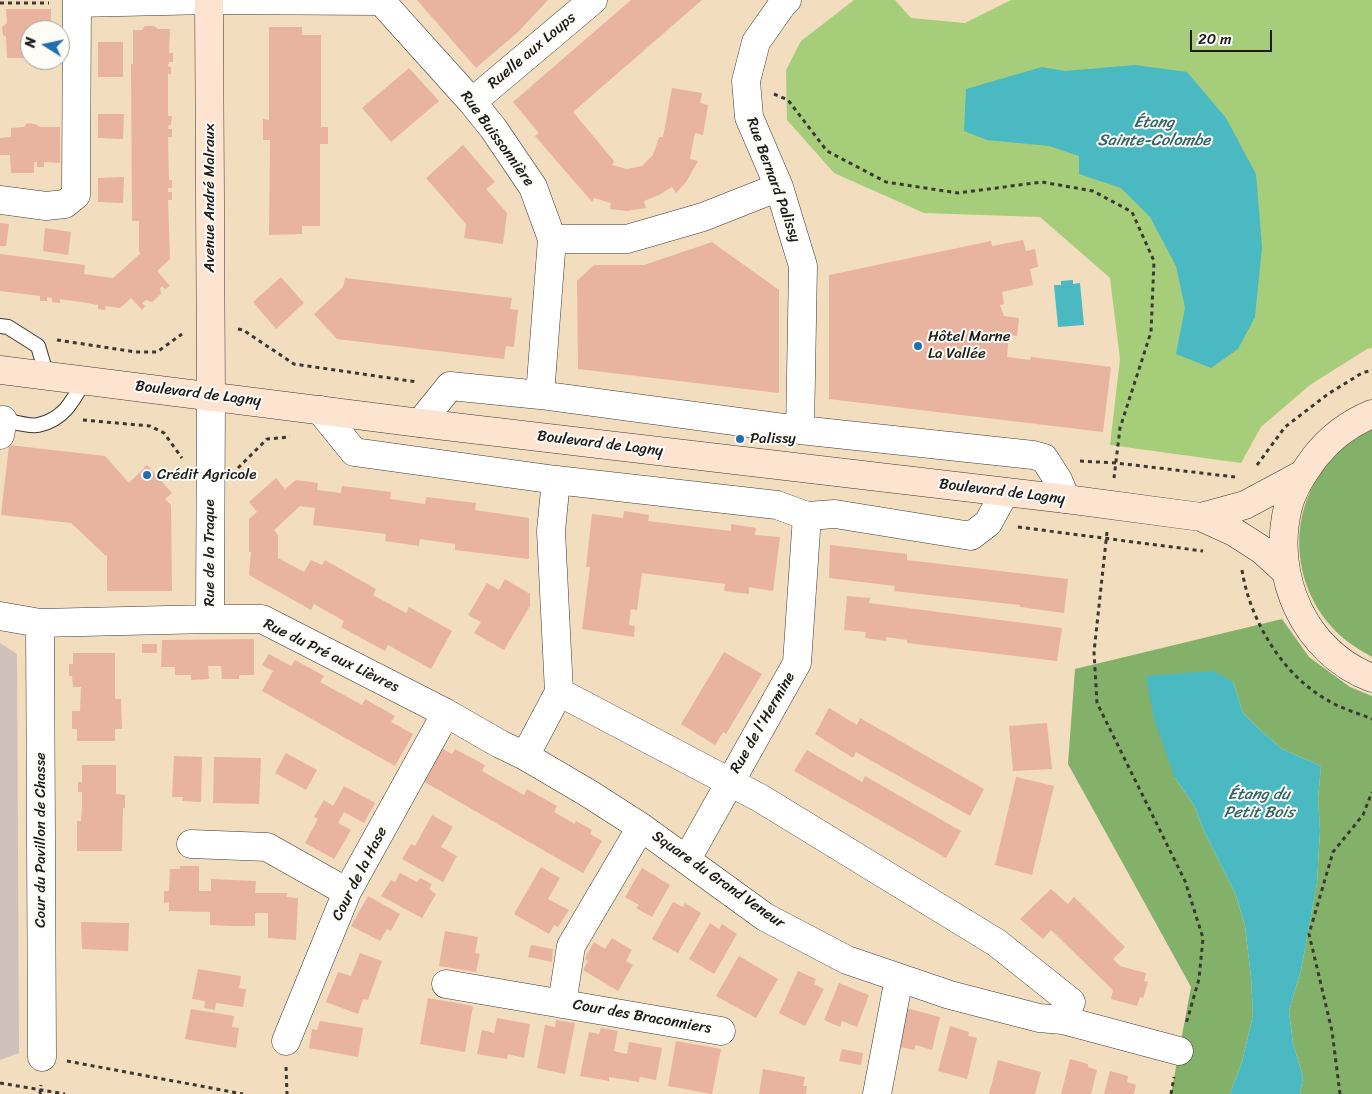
<!DOCTYPE html>
<html>
<head>
<meta charset="utf-8">
<style>
  body { margin:0 }
  #map { position:relative; width:1372px; height:1094px; overflow:hidden; background:#f3ddbf; font-family:Sriracha,sans-serif }
  canvas { display:block }
  .north { position:absolute; left:20px; top:20px; width:50px; height:50px; box-sizing:border-box; background:#fdfcf7; border:1px solid #a3a29f; border-radius:50%; rotate:280deg; font-size:14px; font-weight:700; line-height:20px; text-align:center; color:#1c1c1c }
  .north::after { content:''; display:block; margin:auto; width:18px; height:22px; background:#1f6fb2; clip-path:polygon(50% 0,100% 100%,50% 72%,0 100%) }
  .scale { position:absolute; left:1190px; top:30px; width:82px; height:22px; box-sizing:border-box; border:2px solid #1c1c1c; border-top:0; padding-left:6px; font-size:15px; line-height:18px; white-space:nowrap; color:#1c1c1c; -webkit-text-stroke:4px #fdfcf7; paint-order:stroke }
</style>
</head>
<body>
<div id="map">
<canvas width="1372" height="1094"></canvas>
<div class="north">N</div>
<div class="scale">20 m</div>
</div>
<script>
const g = document.querySelector('canvas').getContext('2d');
g.lineJoin = 'round';
function fillPath(path, color) { g.fillStyle = color; g.fill(path, 'evenodd'); }
function trace(path, color, width, dash) { g.strokeStyle = color; g.lineWidth = width; g.lineCap = dash ? 'butt' : 'round'; g.setLineDash(dash || []); g.stroke(path); }
function write(font, color, halo, rows, align = 'center') {
  g.font = font + ' Sriracha,sans-serif'; g.lineWidth = 4; g.setLineDash([]); g.textBaseline = 'middle'; g.strokeStyle = halo; g.fillStyle = color; for (const [text, x, y, turn = 0] of rows) {
    g.save(); g.translate(x, y); g.rotate((+turn || 0) * Math.PI / 180); g.textAlign = isNaN(turn) ? turn : align; if (halo) g.strokeText(text, 0, 0); g.fillText(text, 0, 0); g.restore();
  }
}
fillPath(new Path2D(`
  M0,643L17,654L19,1053L0,1060Z`), '#d0c0bc');
fillPath(new Path2D(`
  M854,0H895L911,18L965,23L1011,0H1372V348L1367,349L1310,385L1261,427L1241,463L1110,445L1120,359L1110,278L1040,217L924,213L834,173L787,120L786,70L801,41Z`), '#a6ce7a');
fillPath(new Path2D(`
  M1372,429V657C1356,648 1342,639 1330,625C1320,614 1312,600 1307,586C1285,523 1312,459 1372,429Z
  M1282,619L1309,657L1350,687L1372,696V1094H1300L1303,1077L1293,1043L1289,1011L1301,970L1317,883L1320,830L1318,798L1321,766L1282,749L1259,729L1243,713L1233,682L1175,778L1194,805L1203,829L1236,895L1245,926L1251,977L1253,1015L1242,1062L1230,1094H1171L1191,987L1068,764L1075,669Z`), '#84b16a');
fillPath(new Path2D(`
  M1135,65L1187,72L1226,118L1256,174L1262,247L1255,317L1238,349L1211,368L1176,354L1185,308L1176,266L1150,217L1121,188L1079,174V156L1049,146L987,140L964,131L966,89L1042,67L1065,71Z
  M1073,280V284L1080,283L1084,325L1058,327L1054,285H1061V281Z
  M1214,671L1233,682L1243,713L1259,729L1282,749L1321,766L1318,798L1320,830L1317,883L1301,970L1289,1011L1293,1043L1303,1077L1300,1094H1230L1242,1062L1253,1015L1251,977L1245,926L1236,895L1203,829L1194,805L1175,778L1154,719L1146,676Z`), '#4ab9c2');
fillPath(new Path2D(`
  M417,0H548L518,32L476,68Z
  M631,0H702L573,112L614,161L612,165L627,169L642,166L653,155L659,137H663L672,88L702,93L700,103L708,105L703,135L695,133L692,148L690,159L698,161L686,182L676,193L672,187L659,195L644,201L646,208L627,211L610,209L611,203L594,198L592,202L535,136L539,133L513,102Z
  M6,9H51V30H30V58H7L6,37L3,35L2,27L7,23Z
  M145,26H154L158,29H170L169,53H173V62H169V64H168V66L171,67V74H168V116H172L171,125H169L168,129H172V137H168L169,180H172V188H168V192H172V200H168L170,259L157,271L170,286L165,289L162,286L160,288L161,294L152,302L146,300L142,303L145,306L142,310L131,298L120,308L106,306L105,310L98,309V305L81,302L60,299V303L52,302V298L47,297V301H40V296L0,291V254L85,265L84,274L113,278L141,253L139,252V221H132L131,64H133V30H142Z
  M269,27H302V35H321V127H328V144H320V226H302V234L269,235L270,140H263V119L269,120Z
  M98,42H123V77H98Z
  M409,68L439,101L391,142L362,108Z
  M98,114H124L123,139L98,138Z
  M27,123L35,124L40,127H60V163L44,162V167H37V162H34V173H11L10,155H0V138L11,137V128L24,127Z
  M463,145L495,182L486,189L507,213L503,244L464,238L466,224L426,178Z
  M124,177L123,203L98,202V178Z
  M0,223L9,224L6,246H0Z
  M45,228L71,232L68,255L43,251Z
  M1023,240L1026,251L1035,249L1038,267L1030,269L1033,285L1002,292L1004,304L1000,305L1004,316L1019,318L1017,336L1009,335L1007,357L1030,360L1031,357L1111,367L1103,432L829,399V275L991,241L992,246Z
  M712,242L779,290V393L578,369L577,281L594,265H644Z
  M281,277L304,303L276,329L253,302Z
  M345,278L512,298L510,309L518,310L514,347L506,346L504,359L337,339L314,314L343,287Z
  M9,445L105,456L129,483L147,465L172,493L165,499L171,505L172,591H107V555L106,556L71,523L1,515Z
  M276,478L285,489L296,480L318,483L317,490L341,493L342,486L391,492L390,499L425,504L426,497L476,503L475,510L529,518V559L455,550V544L420,539L419,546L385,541L386,534L313,525L315,508L300,506L274,530L278,535V558L304,572L311,560L322,565L325,560L376,589L373,595L406,613L409,607L452,631L431,669L388,645L385,651L341,627L344,621L314,604L311,610L249,575L251,552H249V519L257,512L249,502Z
  M624,511L649,515L648,521L731,531V524L756,528L755,535L780,537L773,591L749,587V594L724,591L725,584L642,573L637,610L631,609L629,625L635,626L634,637L582,629L590,567H586L592,514L623,518Z
  M830,545L907,554V560L1068,579L1064,613L1020,607V605L894,591L895,586L829,578Z
  M505,579L530,594V606L504,650L474,633L481,622L468,615L487,583L499,590Z
  M847,596L870,598L869,603L1062,628L1057,661L907,643V640L886,637V641L865,638L866,632L844,630Z
  M254,639V675H239V679H222L221,666H208L209,679L191,680V675H175V667H161L162,640Z
  M142,644H157V653H142Z
  M724,652L762,674L726,734L723,732L715,745L681,724Z
  M73,653H115V699H121L122,729H115V741H77V729H72V711H80L81,687H73L72,676H69V664H73Z
  M269,654L291,666L295,660L324,676L320,682L362,705L365,699L395,716L391,722L413,734L395,766L262,691L273,671L262,665Z
  M829,708L857,725L860,718L984,789L970,816L856,752L853,758L815,734Z
  M1047,723L1052,769L1013,771L1009,726Z
  M441,748L452,754L455,749L485,765L482,771L524,795L527,789L557,806L554,812L575,824L576,821L592,830L590,834L602,841L583,873L423,781Z
  M807,750L862,782L865,776L961,831L946,858L794,771Z
  M286,753L317,770L306,790L275,773Z
  M174,756L202,757L201,802L182,801L183,797H172Z
  M214,757L261,758L259,804L213,803Z
  M82,765H116V794L125,795V808H123L122,851H77V821H81L82,808V792H78V782H82Z
  M1016,777L1054,786L1032,875L995,865Z
  M344,786L375,803L364,823L344,812L338,823L351,830L334,859L305,843L318,819L314,817L324,800L333,806Z
  M432,815L453,827L441,847L457,856L443,882L402,859L411,844L415,846Z
  M180,866H199V891H211V879L256,881L255,893H287L286,897L298,898L296,940L268,938V913H255V926H233L210,925V912L169,911V902L164,903V891H169L170,869H180Z
  M541,867L560,878L548,899L569,910L558,927L554,925L549,934L514,914Z
  M642,868L670,885L652,917L636,908L639,905L625,897Z
  M400,873L417,882L420,878L432,884L429,889L436,894L422,918L381,896L391,880L395,882Z
  M1051,889L1068,904L1074,897L1125,947L1113,959L1120,966L1146,973L1144,981L1148,982L1143,998L1140,997L1137,1006L1111,999L1113,990L1051,930L1043,939L1020,919Z
  M368,896L400,914L391,931L387,929L380,941L351,926Z
  M673,902L683,907L685,903L701,913L678,953L652,939Z
  M81,922L129,923L128,951L82,949Z
  M710,923L719,929L722,924L737,934L714,974L689,959Z
  M445,931L478,937L475,953L480,954L476,972L439,966Z
  M612,938L632,950L626,961L633,965L618,991L583,970L588,961L585,959L586,956L594,942L605,949Z
  M531,945L553,949L552,962L528,957Z
  M360,953L382,961L368,1000L363,999L358,1014L326,1002L338,972L351,976Z
  M739,956L778,979L756,1018L716,996Z
  M198,969L241,976L239,988L246,989L243,1007L216,1003L215,1010L204,1008L205,1001L192,999Z
  M798,971L816,979L814,984L824,989L805,1026L779,1013Z
  M839,983L869,995L857,1027L842,1021L840,1027L824,1020Z
  M428,998L473,1006L465,1052L420,1044Z
  M906,1008L940,1017L932,1050L916,1045L914,1050L896,1046Z
  M191,1009L234,1016L232,1027L239,1028L236,1048L185,1039Z
  M497,1018L530,1024L524,1058L508,1054L507,1059L477,1054L482,1030L494,1033Z
  M556,1020L575,1023L565,1074L537,1068L545,1025L555,1027Z
  M320,1021L363,1028L358,1057L309,1048L312,1029L317,1030Z
  M950,1026L969,1032L968,1036L977,1038L967,1079L938,1071Z
  M601,1028L618,1031L614,1051L627,1054L629,1042L662,1048L656,1080L640,1077L639,1082L609,1077V1081L580,1076L589,1032L599,1034Z
  M676,1041L721,1049L712,1094L668,1086Z
  M842,1049L863,1053L861,1065L839,1061Z
  M1070,1059L1088,1064V1067L1097,1070L1091,1094H1061Z
  M998,1060L1041,1072L1035,1094H989Z
  M763,1069L805,1077L803,1086H807L806,1094H759Z
  M1110,1071L1128,1076L1127,1082L1136,1085L1134,1094H1104Z`), '#e8b39f');
const lane = new Path2D(`
  M0,326L8,327L38,346L47,376
  M0,419C10,421 29,427 38,425C63,420 73,401 84,381`);
const street = new Path2D(`
  M787,0L782,5L756,42L746,81L749,117L779,187L803,266L800,430
  M381,1L472,102L493,128L533,187L552,239L540,395
  M77,3L209,0L381,1
  M472,102L593,0
  M0,200L46,206L65,204L76,195L77,0
  M552,239H627L703,217L779,187
  M320,410L354,452L556,480L777,505L807,516L835,514L971,536L988,523L1005,492
  M420,423L450,386L540,395L800,430L1033,455L1044,458L1058,480L1066,499
  M0,435L3,420
  M0,616L40,623L210,619H262L446,713L500,744L525,756L588,793L641,827L765,917L847,960L950,995L1039,1018L1063,1020L1179,1051
  M210,619L211,397
  M40,623L42,1057
  M559,692L760,798L997,943L1071,1002L1063,1020
  M525,756L559,692L551,531L556,480
  M191,844L267,847L347,892
  M687,859L797,663L807,516
  M446,984L721,1031
  M562,1004L571,946L641,827
  M286,1041L347,892L446,713
  M877,1094L899,978`);
const secondary = new Path2D(`
  M209,0L211,397
  M0,370L420,423L1066,499L1201,517L1234,532L1262,550L1285,571
  M1372,414C1350,423 1330,438 1315,457C1304,472 1293,488 1288,507C1271,576 1304,652 1372,678
  M1201,517L1245,505L1301,475`);
trace(lane, '#3c3934', 16);
trace(street, '#3c3934', 29);
trace(secondary, '#3c3934', 29);
trace(new Path2D(`
  M0,3H49
  M774,94L788,100L827,151L886,182L958,193L1042,182L1093,191L1132,212L1154,261L1151,332L1120,428L1114,478
  M238,329L243,330L294,364L417,382
  M57,340L136,352H157L182,334
  M83,420L150,426L164,433L182,458
  M1080,461L1116,463L1235,477
  M1257,465L1285,427L1328,394L1362,373L1372,370
  M238,468L267,439L290,437
  M1018,527L1203,551
  M1107,532L1094,652L1097,703L1185,881L1203,938L1199,979L1186,1024
  M1242,570C1250,621 1283,676 1329,701C1342,709 1358,713 1372,719
  M67,1061L243,1094
  M286,1067L287,1094
  M0,1083L65,1094
  M40,1094L41,1085
  M1171,1094L1174,1077
  M1340,1094L1332,1031L1309,934L1333,852L1363,815L1372,792`), '#3c3934', 3, [4, 4]);
trace(lane, '#fff', 14);
trace(street, '#fff', 28);
trace(secondary, '#fde4d1', 28);
for (const [x, y, r, color] of [
  [918,346,5,"#1f6fb2"],
  [740,439,5,"#1f6fb2"],
  [147,475,5,"#1f6fb2"]
]) { const dot = new Path2D(); dot.arc(x, y, r, 0, 2 * Math.PI); g.fillStyle = color; g.fill(dot); trace(dot, '#fdfcf7', 2); }
write('15px', '#1c1c1c', '#fdfcf7', [
  ["Ruelle aux Loups",532,51,-40],
  ["Rue Buissonnière",497,139,54],
  ["Rue Bernard Palissy",773,180,70],
  ["Avenue André Malraux",210,198,-90],
  ["Boulevard de Lagny",198,394,7],
  ["Boulevard de Lagny",600,444,7],
  ["Boulevard de Lagny",1002,492,7],
  ["Rue de la Traque",210,553,-90],
  ["Rue du Pré aux Lièvres",331,656,26],
  ["Rue de l'Hermine",763,723,-60],
  ["Cour du Pavillon de Chasse",41,840,-90],
  ["Cour de la Hase",360,874,-63],
  ["Square du Grand Veneur",718,880,35],
  ["Cour des Braconniers",642,1017,10]
]);
write('15px', '#1c1c1c', '#fdfcf7', [
  ["Hôtel Marne",928,337],
  ["La Vallée",928,354],
  ["Palissy",750,439],
  ["Crédit Agricole",157,475]
], 'left');
write('italic 16px', '#316367', '#fdfcf7', [
  ["Étang",1154,123],
  ["Sainte-Colombe",1154,141],
  ["Étang du",1259,795],
  ["Petit Bois",1259,813]
]);
</script>
</body>
</html>
